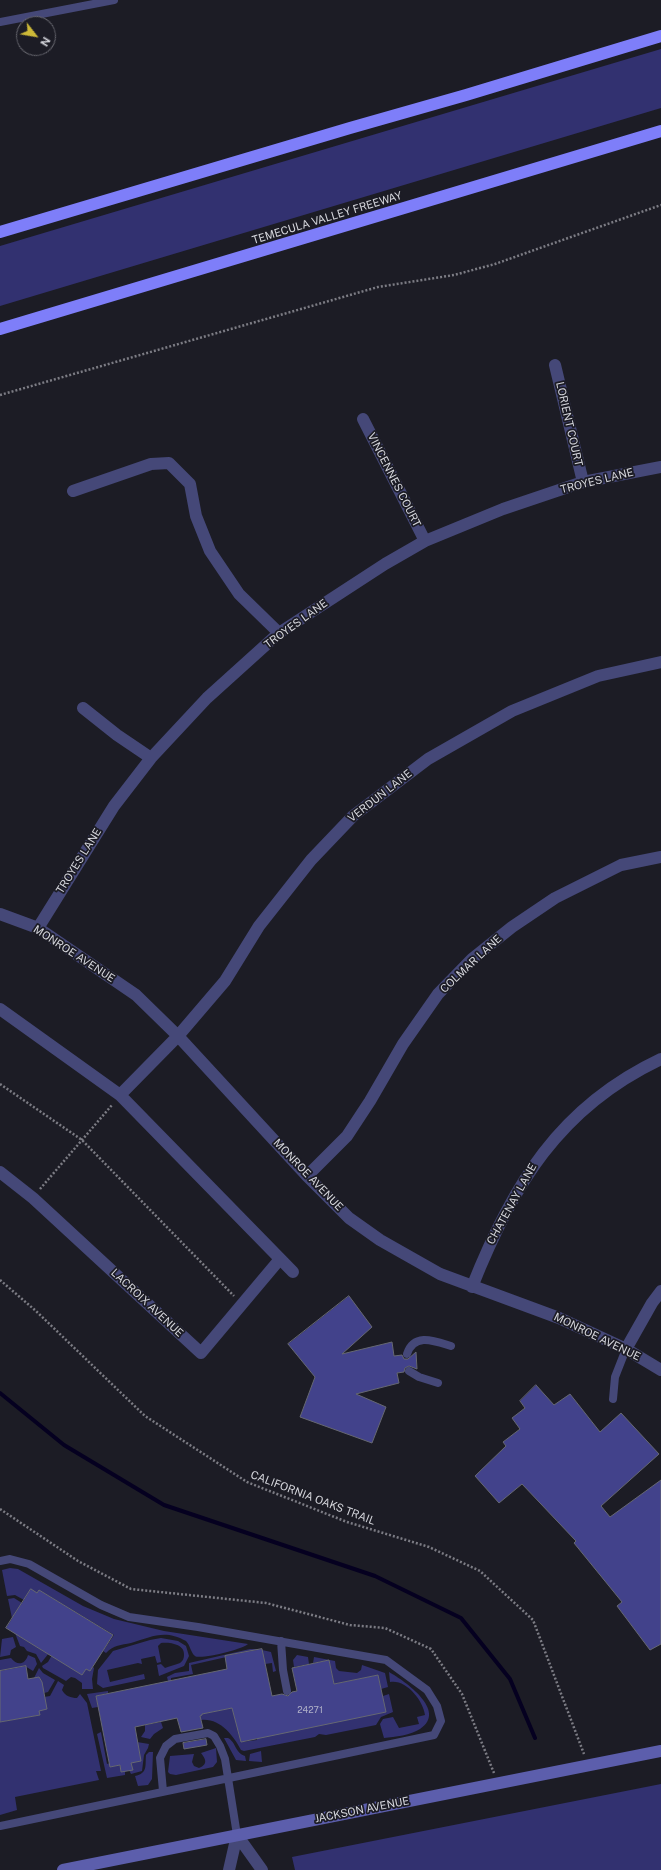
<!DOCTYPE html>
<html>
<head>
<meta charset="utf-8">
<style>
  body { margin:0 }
  #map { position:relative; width:661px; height:1870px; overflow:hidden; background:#1c1c25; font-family:"Public Sans",sans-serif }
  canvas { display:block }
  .north { position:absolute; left:16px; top:16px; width:40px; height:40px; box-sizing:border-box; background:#1c1c25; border:1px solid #66666e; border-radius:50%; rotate:121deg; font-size:11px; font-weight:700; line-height:16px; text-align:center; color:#d5d6dc }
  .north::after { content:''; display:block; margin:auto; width:14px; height:18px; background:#cdb938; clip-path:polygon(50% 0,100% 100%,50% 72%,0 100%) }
</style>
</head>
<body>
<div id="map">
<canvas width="661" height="1870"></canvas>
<div class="north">N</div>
</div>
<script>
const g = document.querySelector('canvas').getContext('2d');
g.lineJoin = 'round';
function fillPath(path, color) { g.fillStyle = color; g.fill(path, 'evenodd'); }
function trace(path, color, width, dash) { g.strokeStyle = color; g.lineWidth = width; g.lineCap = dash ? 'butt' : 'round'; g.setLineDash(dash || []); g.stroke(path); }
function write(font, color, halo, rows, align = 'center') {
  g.font = font + ' "Public Sans",sans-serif'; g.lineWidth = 3.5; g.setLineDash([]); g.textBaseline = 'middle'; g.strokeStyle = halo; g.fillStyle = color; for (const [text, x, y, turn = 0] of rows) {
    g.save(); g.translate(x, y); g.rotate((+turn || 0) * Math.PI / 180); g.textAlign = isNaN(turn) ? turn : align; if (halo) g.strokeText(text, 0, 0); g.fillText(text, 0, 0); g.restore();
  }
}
fillPath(new Path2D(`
  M661,49V108L0,306V246Z
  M10,1568L18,1569L83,1606L114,1619L164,1631L248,1644C244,1649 200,1660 195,1656C191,1653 190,1645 186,1641C164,1629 152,1637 131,1643C121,1645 114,1645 106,1653L103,1651L114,1635L39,1590L37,1593L31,1590L24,1600L15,1595L7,1596L2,1570Z
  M14,1598L22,1603L13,1623L8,1599Z
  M22,1627L18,1635L48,1654L49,1653L41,1663L36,1654L27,1651L24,1647L20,1646L15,1633Z
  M13,1637L16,1647L11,1650L10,1655L0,1657L2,1639Z
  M161,1638L178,1641L186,1646L189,1656L184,1666L159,1676L157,1665L161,1664L165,1668C169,1666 176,1665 180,1663C183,1661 184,1658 184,1655C185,1644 169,1642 161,1643L158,1646L161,1662L157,1663L155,1656L141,1659L142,1664L138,1663L107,1670L110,1682L144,1674L145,1679L103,1688L97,1684L98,1670L113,1651L150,1640Z
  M250,1649H262L191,1665L193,1674L171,1678V1681H168L167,1677L175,1673L189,1671V1663Z
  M262,1650L271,1652L276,1671L273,1672L272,1663L265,1664Z
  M28,1655L35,1658L37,1664L33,1671L25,1666L0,1671V1660L11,1658C17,1666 25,1665 28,1655Z
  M52,1655L82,1675L86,1669L90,1671L93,1667L94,1668L92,1679L93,1689H82V1683L75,1678L71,1677L66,1681L43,1668L42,1666L48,1662Z
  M297,1655L308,1657L309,1664L294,1667L293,1660Z
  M314,1657L335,1661L336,1668L339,1671L357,1673L361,1670L362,1665L385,1673L388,1687L381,1689L378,1675L334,1684L329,1660L313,1663Z
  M39,1668L43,1673L55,1680L48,1692L44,1693L34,1678Z
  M389,1672C405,1681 448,1711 420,1729C411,1735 395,1737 384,1738L380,1724L383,1719L393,1717L399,1728L419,1724L417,1717L425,1715C423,1700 406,1679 390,1682Z
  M58,1681L64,1685L62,1690C65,1696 71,1698 77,1698L80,1694L87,1703L101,1771H96L99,1780L15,1797L17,1810L0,1815V1722L40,1715L39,1711L44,1697L50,1696Z
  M108,1691V1693L96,1696L98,1707L92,1708L87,1694Z
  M389,1694L393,1712L381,1717L376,1725L326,1735L319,1734L315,1737L244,1751L241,1750C233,1735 220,1718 201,1720L200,1716L202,1714L234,1707L241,1742L257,1740V1738Z
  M161,1722L163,1728L154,1734L150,1739L141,1737L145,1731V1725Z
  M101,1732L107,1764L110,1763V1767L120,1765L121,1772L125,1771V1775L107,1778L97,1734Z
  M224,1738H228C236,1742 235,1753 245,1756L246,1761L236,1760Z
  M137,1742L149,1744L148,1748L144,1755L142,1771L131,1774L129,1770H133L131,1763Z
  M216,1748L217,1762L213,1767L176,1775L170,1774L168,1772L170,1756L194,1754L192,1762L194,1766L199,1768C209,1764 205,1758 201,1753Z
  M261,1751L262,1762L249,1761L250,1754Z
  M149,1752H153L152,1779L148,1785L138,1786L135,1776C148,1773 145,1766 146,1755Z
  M661,1784V1870H295L292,1857Z`), '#323170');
trace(new Path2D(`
  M0,1393L64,1445L164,1505L375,1576L461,1618L510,1679L535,1738`), '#050020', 4);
const building = new Path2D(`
  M349,1296L372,1327L342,1354L392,1342L394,1356L402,1355L404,1359H408L416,1352L417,1369L409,1366L405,1368L404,1372L397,1373L399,1383L356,1394L386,1407L372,1443L300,1417L315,1377L288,1344Z
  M536,1385L554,1405L570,1394L600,1432L621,1413L659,1454L601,1506L610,1517L661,1480V1644L650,1650L617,1606L622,1602L574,1543L576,1541L522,1484L499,1503L475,1476L506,1446L503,1442L520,1429L512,1418L525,1408L520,1401Z
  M31,1589L37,1593L39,1590L113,1635L90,1671L86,1669L82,1675L6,1628Z
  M262,1649L272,1696L282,1694L288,1696L292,1692L297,1691L292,1668L329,1660L334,1684L378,1675L386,1712L241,1742L232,1708L202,1714V1715L200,1716L203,1728L181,1732L177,1718L135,1727L141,1761L131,1763L133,1770L121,1772L120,1765L110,1767L96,1696L227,1669L225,1656Z
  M26,1666L28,1679L39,1677L42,1682L47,1709L39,1711L40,1715L0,1722V1671Z
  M206,1739L207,1745L184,1749L183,1743Z`);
fillPath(building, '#42428b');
trace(building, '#666872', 1);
trace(new Path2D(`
  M0,395L378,287L454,275L495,264L661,205
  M0,1084L82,1140L234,1296
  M40,1189L112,1105
  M0,1280L36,1311L145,1416L247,1482L347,1522L429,1547L480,1571L533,1620L584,1754
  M0,1509L78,1561L131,1589L266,1603L350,1625L385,1628L431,1649L462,1694L494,1773`), '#7c7c84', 2.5, [2, 2]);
trace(new Path2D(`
  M0,22L114,0
  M407,1354C414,1332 435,1341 451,1346
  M409,1371L419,1377L438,1383
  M613,1399L615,1377L626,1349
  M0,1561L10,1559L29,1564L101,1605L129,1617L198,1627L386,1660L427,1690L437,1706L441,1721L434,1735L0,1826
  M281,1641L283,1670L287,1691
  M163,1791L160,1758L166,1746L175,1739L208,1733L214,1736L220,1746L225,1759L237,1835`), '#454878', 8);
trace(new Path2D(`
  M555,365L583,482
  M363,419L425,541
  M73,491L151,464L169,463L190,484L196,516L210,551L239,594L279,633
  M83,708L117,735L151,758
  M0,914L38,928L136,995L178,1036L307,1176L349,1218L380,1240L440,1274L559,1318L626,1349L661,1370
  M38,928L114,806L151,758L207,698L279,633L385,564L425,541L503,509L583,482L661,467
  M0,1009L120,1095L293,1272
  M120,1095L178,1036L225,981L259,926L311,860L353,816L428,759L512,711L598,676L661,662
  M0,1172L33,1198L201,1353L280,1259
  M307,1176L347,1136L370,1101L403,1044L438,994L472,959L512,927L555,898L621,865L661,857
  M472,1287C512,1186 559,1107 661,1059
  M626,1349L652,1303L661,1291
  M237,1835L262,1870
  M229,1870L237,1835`), '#454878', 12);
trace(new Path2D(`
  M63,1870L661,1751`), '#5c5eac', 12);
trace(new Path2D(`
  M0,232L350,128L466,95L661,36
  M0,329L661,131`), '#7e7ef9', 12);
write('9px', '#b0b1c8', null, [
  ["24271",310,1710]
]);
write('11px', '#d5d6dc', '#1c1c25', [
  ["TEMECULA VALLEY FREEWAY",327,218,-17],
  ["LORIENT COURT",569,424,77],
  ["VINCENNES COURT",394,480,63],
  ["TROYES LANE",597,481,-14],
  ["TROYES LANE",296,624,-36],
  ["VERDUN LANE",380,796,-38],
  ["TROYES LANE",79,861,-58],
  ["MONROE AVENUE",74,954,33],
  ["COLMAR LANE",471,964,-43],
  ["MONROE AVENUE",308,1175,46],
  ["CHATENAY LANE",512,1204,-61],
  ["LACROIX AVENUE",147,1303,43],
  ["MONROE AVENUE",597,1337,26],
  ["CALIFORNIA OAKS TRAIL",313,1498,21],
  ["JACKSON AVENUE",362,1810,-11]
]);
</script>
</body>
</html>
